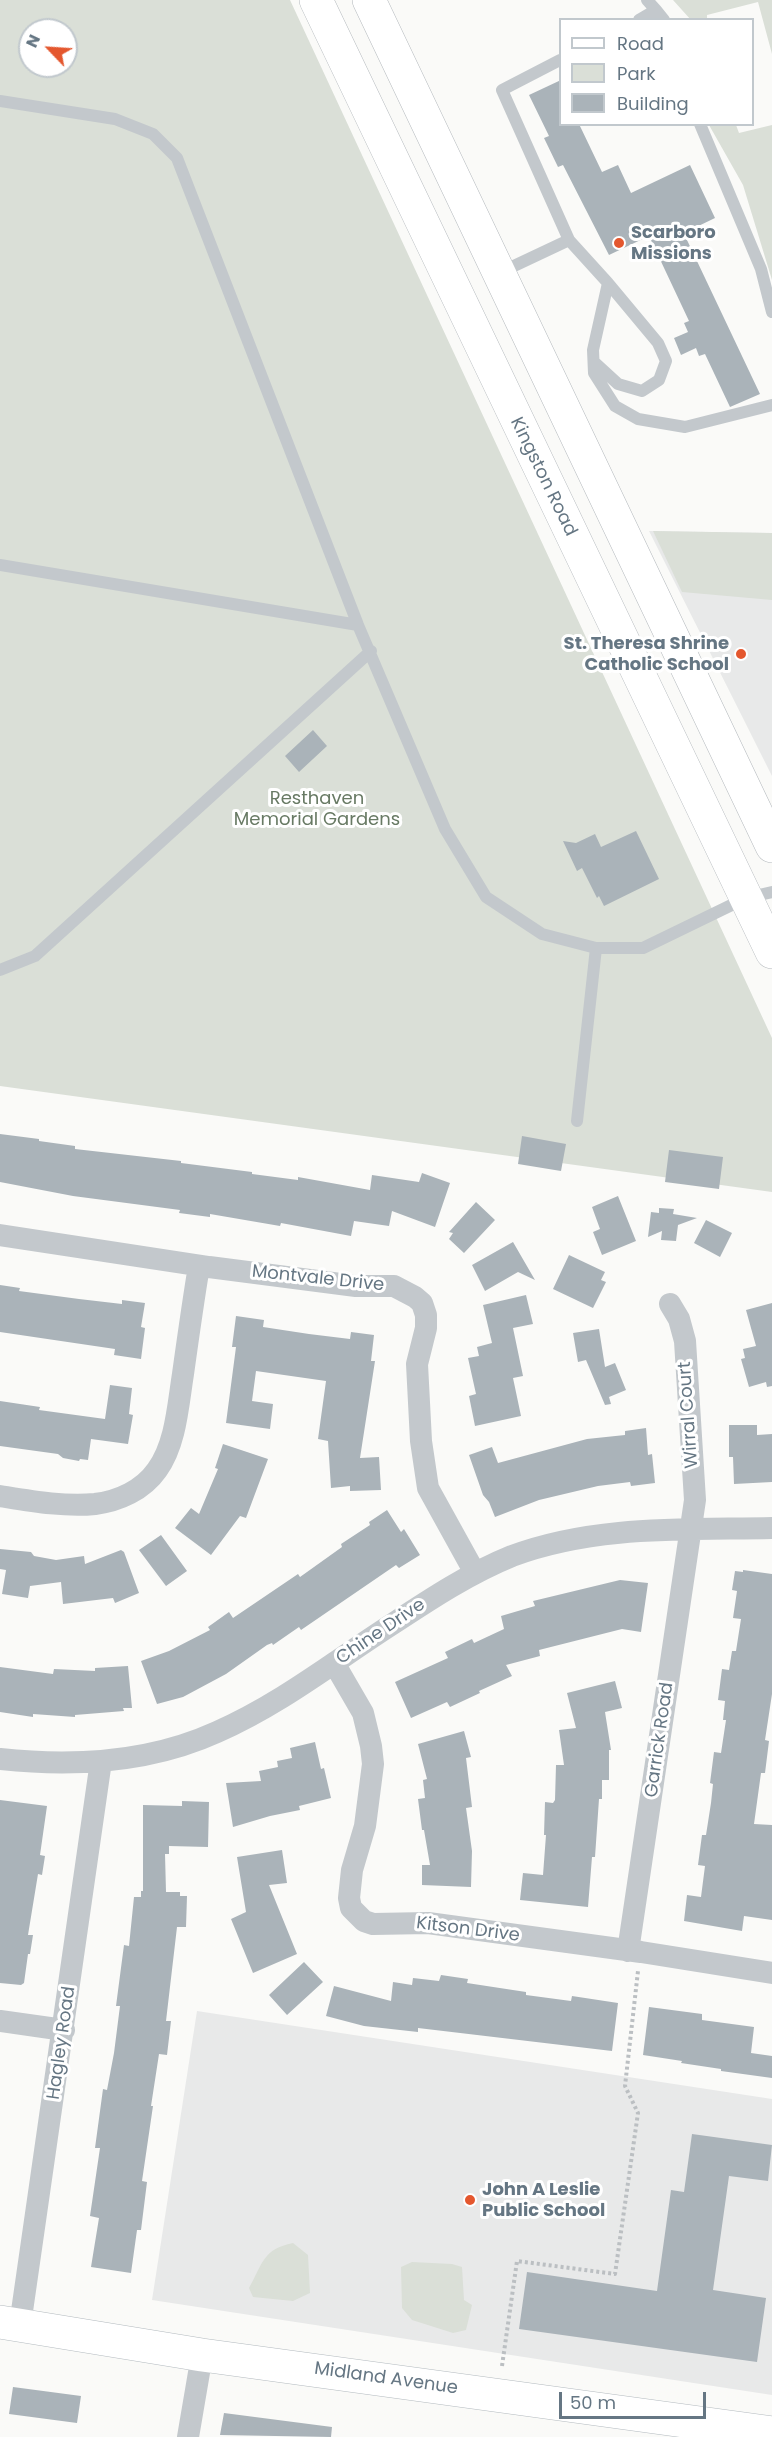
<!DOCTYPE html>
<html>
<head>
<meta charset="utf-8">
<style>
  body { margin:0 }
  #map { position:relative; width:772px; height:2437px; overflow:hidden; background:#fafaf8; font-family:Poppins,sans-serif }
  canvas { display:block }
  .legend { position:absolute; left:559px; top:18px; width:195px; height:108px; box-sizing:border-box; background:#fff; border:2px solid #c1c8cd; margin:0; padding:8px 10px; list-style:none; font-size:18px; color:#657683 }
  .legend li { display:flex; align-items:center; gap:12px; height:30px }
  .legend b { width:30px; border:2px solid #c1c8cd }
  .north { position:absolute; left:18px; top:18px; width:60px; height:60px; box-sizing:border-box; background:#fff; border:2px solid #c1c8cd; border-radius:50%; rotate:295deg; font-size:16px; font-weight:700; line-height:24px; text-align:center; color:#657683 }
  .north::after { content:''; display:block; margin:auto; width:21px; height:27px; background:#e4572e; clip-path:polygon(50% 0,100% 100%,50% 72%,0 100%) }
  .scale { position:absolute; left:559px; top:2392px; width:147px; height:27px; box-sizing:border-box; border:3px solid #657683; border-top:0; padding-left:8px; font-size:18px; line-height:21px; white-space:nowrap; color:#657683; -webkit-text-stroke:4px #fff; paint-order:stroke }
</style>
</head>
<body>
<div id="map">
<canvas width="772" height="2437"></canvas>
<ul class="legend">
<li><b style="height:8px;background:#fff"></b>Road</li>
<li><b style="height:16px;background:#dadfd7"></b>Park</li>
<li><b style="height:16px;background:#aab3b9"></b>Building</li>
</ul>
<div class="north">N</div>
<div class="scale">50 m</div>
</div>
<script>
const g = document.querySelector('canvas').getContext('2d');
g.lineJoin = 'round';
function fillPath(path, color) { g.fillStyle = color; g.fill(path, 'evenodd'); }
function trace(path, color, width, dash) { g.strokeStyle = color; g.lineWidth = width; g.lineCap = dash ? 'butt' : 'round'; g.setLineDash(dash || []); g.stroke(path); }
function write(font, color, halo, rows, align = 'center') {
  g.font = font + ' Poppins,sans-serif'; g.lineWidth = 6; g.setLineDash([]); g.textBaseline = 'middle'; g.strokeStyle = halo; g.fillStyle = color; for (const [text, x, y, turn = 0] of rows) {
    g.save(); g.translate(x, y); g.rotate((+turn || 0) * Math.PI / 180); g.textAlign = isNaN(turn) ? turn : align; if (halo) g.strokeText(text, 0, 0); g.fillText(text, 0, 0); g.restore();
  }
}
fillPath(new Path2D(`
  M649,531L772,533V776Z
  M197,2011L772,2099V2395L152,2300Z`), '#e8e9e9');
fillPath(new Path2D(`
  M0,0H290L772,1038V1192L0,1086ZM30,30H66V66H30Z
  M673,0H772V54L758,2L707,15V19L691,20Z
  M709,125H736L739,133L772,125V280L743,185Z
  M653,531L772,533V600L682,592Z
  M293,2243L308,2255L310,2293L293,2301L253,2297L249,2288C263,2263 263,2249 293,2243Z
  M412,2262L452,2264L462,2267L464,2300L472,2305L466,2330L453,2333L412,2320L402,2308L401,2267Z`), '#dadfd7');
fillPath(new Path2D(`
  M561,80V124H579L602,172L618,165L631,193L690,165L715,218L686,232L690,239L687,240L760,394L730,407L705,354L699,356L696,348L681,355L674,338L688,332L684,323L689,321L649,236L609,255L563,165L558,167L544,138L549,136L529,95Z
  M313,730L327,746L299,772L285,756Z
  M636,831L659,879L604,906L599,896L597,898L582,868L577,871L563,841L576,843L595,834L601,847Z
  M0,1134L39,1139V1141L75,1146V1149L181,1161V1163L252,1172V1174L298,1180V1177L370,1190L372,1175L419,1182L422,1173L450,1183L435,1227L392,1211L389,1226L354,1221L351,1236L281,1223L280,1226L210,1214V1217L179,1213L180,1210L73,1196L0,1182Z
  M522,1136L566,1144L561,1171L518,1164Z
  M669,1150L723,1157L719,1189L665,1182Z
  M618,1196L636,1241L602,1255L593,1232L600,1229L592,1207Z
  M476,1202L495,1220L464,1253L449,1239L453,1233L449,1232Z
  M659,1208L674,1209L673,1214L697,1218L678,1225L676,1241L661,1240L662,1231L648,1237L651,1212L659,1213Z
  M706,1220L732,1233L720,1257L694,1243Z
  M513,1242L535,1280L518,1272L485,1291L472,1265Z
  M569,1255L605,1272L601,1280L606,1282L593,1308L553,1289Z
  M0,1285L20,1288L19,1291L79,1299L122,1304V1300L145,1303L141,1327L145,1328L141,1359L114,1355L115,1349L0,1332Z
  M526,1295L533,1324L513,1328L523,1376L513,1378L521,1416L475,1426L469,1396L476,1394L468,1358L479,1356L477,1347L492,1343L483,1305Z
  M772,1303V1386L767,1387L766,1382L749,1387L741,1359L745,1358L743,1349L756,1346L746,1310Z
  M236,1316L264,1320L263,1327L309,1334L350,1339L351,1332L374,1335L371,1361H375L360,1458L379,1457L381,1490L350,1491V1486L331,1488L328,1441L318,1439L326,1381L256,1371L252,1401L273,1404L270,1429L226,1423L236,1347H232Z
  M599,1329L605,1367L615,1363L626,1390L609,1397L611,1404L605,1405L586,1360L578,1362L573,1333Z
  M110,1385L132,1388L129,1414L133,1415L128,1444L91,1439L88,1460L80,1459L79,1461L63,1458L58,1454L0,1446V1401L40,1407L39,1410L105,1419Z
  M729,1425H757V1435L772,1434V1482L734,1484L733,1457H729Z
  M646,1428L648,1455L652,1454L655,1483L631,1486L630,1482L598,1486L539,1500L495,1517L489,1502L483,1495L469,1455L492,1447L498,1463L587,1439L625,1435V1431Z
  M223,1444L268,1459L246,1518L240,1516L211,1555L175,1528L191,1508L199,1514L218,1469L215,1468Z
  M387,1510L401,1532L404,1529L420,1555L399,1568L396,1565L301,1630L299,1627L273,1645L272,1643L267,1645L226,1674L183,1697L157,1704L141,1661L169,1651L210,1630L208,1627L229,1612L233,1618L298,1574L300,1577L342,1547L341,1544L370,1525L369,1522Z
  M161,1535L187,1571L166,1586L139,1550Z
  M0,1549L31,1552L34,1556L56,1560L84,1556L85,1564L121,1550L124,1552L139,1593L115,1603L113,1598L63,1604L61,1582L30,1586L28,1598L2,1594L6,1570L0,1569Z
  M743,1570L772,1574V1694L765,1740L769,1741L765,1773H761L754,1824L772,1825V1920L744,1916L742,1931L684,1921L687,1895L701,1897L705,1866L698,1865L702,1835H706L711,1803L713,1784L710,1783L714,1752L721,1753L726,1720H723L725,1701L718,1700L722,1669L729,1670L732,1651H736L741,1619L733,1618L737,1591L732,1590L735,1571L743,1572Z
  M620,1580L648,1583L641,1632L622,1629L539,1650L540,1656L506,1665L512,1676L479,1691L480,1693L450,1707L447,1702L411,1718L395,1682L448,1658L445,1652L472,1639L474,1643L504,1629L501,1616L535,1606L533,1601Z
  M128,1666L132,1708H123L124,1711L75,1715V1717L33,1714V1717L0,1712V1667L53,1674L54,1669L95,1671V1668Z
  M615,1681L622,1708L605,1712L611,1750H609V1780H602V1799H599L595,1857H592L588,1907L520,1900L523,1873L543,1875L546,1835H544L545,1802L553,1803L555,1800L556,1765H564L559,1730L576,1728L567,1693Z
  M464,1731L471,1757L466,1758L472,1807L466,1808L472,1851L471,1887L422,1885V1865H430L424,1830H422L418,1799L425,1798L423,1780L427,1779L418,1744Z
  M315,1742L321,1769L324,1768L331,1798L299,1806L300,1810L270,1816L233,1827L226,1783L261,1781L259,1771L278,1767L277,1761L292,1758L290,1748Z
  M0,1800L47,1806L40,1855L45,1856L42,1875L38,1874L28,1935H33L30,1954H28L24,1983L21,1985L0,1983Z
  M182,1801L209,1802L208,1847L169,1846V1854H165L166,1892H180V1896H187L186,1927H177L166,2021H171L167,2055L159,2054L151,2106H153L142,2181L147,2182L141,2230H137L131,2273L91,2267L99,2218L90,2216L100,2148H95L103,2089L107,2090L114,2053L120,2006H116L124,1945L129,1946L134,1897H141V1891H143V1805L182,1806Z
  M282,1850L287,1883L269,1885L297,1954L253,1973L231,1919L246,1912L237,1857Z
  M304,1962L323,1982L287,2015L269,1995Z
  M441,1975L468,1979L467,1983L526,1992V1995L571,2001L572,1996L618,2003L612,2051L418,2028V2032L364,2026L326,2016L334,1986L391,2001L393,1982L412,1985L413,1978L439,1981Z
  M649,2007L702,2014V2020L754,2027L751,2053L772,2056V2078L721,2071V2069L681,2063L682,2061L643,2055Z
  M692,2134L772,2145L768,2181L729,2176L713,2290L766,2298L757,2362L519,2329L527,2272L657,2291L671,2190L684,2192Z
  M13,2387L81,2396L77,2423L9,2414Z
  M224,2413L332,2427L331,2437L220,2435Z`), '#aab3b9');
const secondary = new Path2D(`
  M0,2322L202,2355L772,2433`);
const primary = new Path2D(`
  M316,0L772,952
  M369,0L772,846`);
trace(secondary, '#b3babf', 34);
trace(primary, '#b5babe', 34);
trace(new Path2D(`
  M502,2366L517,2261L615,2274L638,2113L625,2086L638,1971`), '#bbbfc2', 4, [3, 3]);
trace(new Path2D(`
  M656,10L664,20
  M639,20L656,10L647,0
  M0,101L115,119L153,134L177,158L358,625L445,829L486,897L542,934L596,948H643L746,898L772,892
  M700,124L761,269L772,312
  M569,240L608,283L593,350L594,373L615,406L638,419L685,427L772,405
  M499,273L569,240L502,90L560,60
  M594,362L618,384L642,391L659,380L666,361L658,343L608,283
  M0,565L358,625
  M0,970L35,956L371,651
  M577,1121L596,948`), '#c3c8cc', 12);
trace(new Path2D(`
  M0,1235L209,1267L356,1286H394L415,1297L422,1303L426,1315V1328L417,1364L421,1441L428,1488L475,1573
  M0,1496C31,1501 64,1507 95,1504C119,1501 143,1490 157,1470C176,1444 178,1405 183,1374C188,1338 193,1302 199,1266
  M334,1663L363,1713L371,1746L373,1764L365,1826L352,1870L349,1898L351,1908L364,1921L373,1924L428,1923L641,1952L772,1973
  M0,1759C74,1767 149,1763 217,1732C281,1704 336,1660 394,1623C432,1598 470,1573 512,1556C595,1525 685,1530 772,1528
  M628,1951L695,1500L685,1341L679,1319L670,1304
  M0,2021L64,2030
  M20,2325L101,1761
  M188,2437L202,2355`), '#c3c8cc', 22);
trace(secondary, '#fff', 33);
trace(primary, '#fff', 33);
for (const [x, y, r, color] of [
  [619,243,6,"#e4572e"],
  [741,654,6,"#e4572e"],
  [470,2200,6,"#e4572e"]
]) { const dot = new Path2D(); dot.arc(x, y, r, 0, 2 * Math.PI); g.fillStyle = color; g.fill(dot); trace(dot, '#fff', 2); }
write('bold 18px', '#657683', '#fff', [
  ["Scarboro",631,233],
  ["Missions",631,254],
  ["St. Theresa Shrine",729,644,"right"],
  ["Catholic School",729,665,"right"],
  ["John A Leslie",482,2190],
  ["Public School",482,2211]
], 'left');
write('18px', '#657683', '#fff', [
  ["Kingston Road",543,477,64],
  ["Montvale Drive",318,1279,6],
  ["Wirral Court",689,1415,-94],
  ["Chine Drive",381,1632,-34],
  ["Garrick Road",660,1740,-82],
  ["Kitson Drive",468,1930,7],
  ["Hagley Road",62,2043,-82],
  ["Midland Avenue",386,2379,8]
]);
write('18px', '#687a64', '#fff', [
  ["Resthaven",317,799],
  ["Memorial Gardens",317,820]
]);
</script>
</body>
</html>
